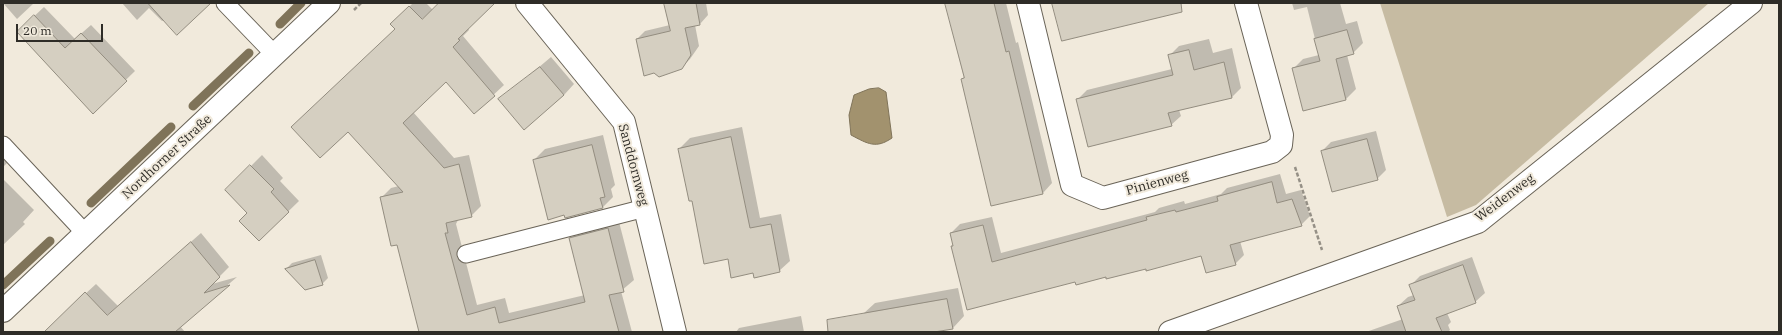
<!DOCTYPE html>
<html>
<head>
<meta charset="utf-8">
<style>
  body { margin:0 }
  #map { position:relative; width:1782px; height:335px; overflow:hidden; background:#f1eadc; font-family:"IBM Plex Serif",serif }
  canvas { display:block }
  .frame { position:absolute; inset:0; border:4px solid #2e2c27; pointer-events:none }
  .scale { position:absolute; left:16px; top:24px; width:87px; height:18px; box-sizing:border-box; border:2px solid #2e2c27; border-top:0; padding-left:5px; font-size:12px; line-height:14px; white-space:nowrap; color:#2e2c27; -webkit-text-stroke:3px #f1eadc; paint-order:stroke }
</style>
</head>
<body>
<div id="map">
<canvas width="1782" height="335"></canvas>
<div class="frame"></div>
<div class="scale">20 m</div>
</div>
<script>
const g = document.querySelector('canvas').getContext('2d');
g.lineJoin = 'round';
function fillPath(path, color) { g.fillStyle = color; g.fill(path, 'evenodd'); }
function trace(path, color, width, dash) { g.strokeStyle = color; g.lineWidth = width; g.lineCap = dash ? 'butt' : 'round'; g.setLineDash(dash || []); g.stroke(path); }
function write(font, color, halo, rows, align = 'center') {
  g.font = font + ' "IBM Plex Serif",serif'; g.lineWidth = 4; g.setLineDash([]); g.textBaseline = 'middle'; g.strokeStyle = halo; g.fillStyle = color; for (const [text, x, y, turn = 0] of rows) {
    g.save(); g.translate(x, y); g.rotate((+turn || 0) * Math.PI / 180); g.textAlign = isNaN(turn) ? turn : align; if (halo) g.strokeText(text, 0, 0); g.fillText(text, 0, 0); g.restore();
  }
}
fillPath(new Path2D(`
  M1380,3H1709L1476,205L1447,217Z`), '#c6bba2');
const water = new Path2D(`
  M879,88L886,92L892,138C876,149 868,144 851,135L849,115L854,95L869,89Z`);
fillPath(water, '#a2926e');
trace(water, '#7f7359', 1);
fillPath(new Path2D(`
  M3,3H34L17,19Z
  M122,3H209L162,21L149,8L137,20Z
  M413,3H426L433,10L440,3H493L468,28L469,30L463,36L504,85L474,113L446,80L413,112L454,158L469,155L481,206L471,216L458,220L456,224L477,305L505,298L509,313L585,295L571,238L581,228L618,218L634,280L621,291L632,332H420L398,244L381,198L391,188L399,186L396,29L392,24Z
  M665,3H706L708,15L700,24L695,25L699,46L690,59L681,68L637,39L645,31L670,25Z
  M947,3H1006L1016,43L1018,42L1052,183L1043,193L962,79L965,76Z
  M1292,3H1340L1346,24L1357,21L1363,43L1353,53L1347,55L1356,89L1346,99L1304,110L1293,69L1303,59L1319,55L1307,7L1294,10Z
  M44,7L75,39L91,25L135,71L93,112L28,22Z
  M1209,39L1213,53L1232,48L1241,88L1232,97L1179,110L1181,116L1171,125L1077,100L1087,90L1172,69L1169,56L1179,46Z
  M551,57L574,84L564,95L500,100Z
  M742,127L760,218L781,214L790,261L779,271L753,272L728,258L693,199L679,149L690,138Z
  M1376,131L1386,170L1377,179L1322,151L1331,142Z
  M603,135L615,185L611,189L613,197L602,208L534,160L545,149Z
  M3,142L15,155L3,167Z
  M262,155L283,178L280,181L299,201L263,236L248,213L227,190Z
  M1280,174L1286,194L1301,190L1310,216L1301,225L1240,241L1244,255L1235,264L1202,255L1077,284L1076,281L968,309L952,246L954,245L951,233L960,224L992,217L1001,253L1155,212L1159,208L1184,201L1185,204L1221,194L1227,188Z
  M3,179L34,210L23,222L25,224L3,245Z
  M201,233L229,267L212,284L237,277L180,326L185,332H52L58,319L96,284L118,306Z
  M321,255L328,278L322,284L286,269L292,263Z
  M1472,257L1485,293L1475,302L1447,313L1451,322L1448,325L1450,330L1448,332H1366L1403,319L1398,306L1408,297L1414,295L1411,285L1420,276Z
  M958,288L964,316L953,328L931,332H857L863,314L875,303Z
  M801,316L804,332H736L739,328Z`), '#0003');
trace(new Path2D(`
  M280,24L301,3
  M193,106L249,53
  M91,203L171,127
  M3,285L50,241`), '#7f7359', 9);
const building = new Path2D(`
  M148,3H211L177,35Z
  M439,3H495L458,39L460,40L453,47L495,96L474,114L446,82L403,123L444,168L459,164L472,217L446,223L448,233H445L467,315L495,307L499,323L585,302L569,238L608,228L624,292L609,295L619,332H419L397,245L391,246L380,197L403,192L348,132L320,158L291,127L395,29L390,24L409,6L422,19Z
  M664,3H696L700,25L685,28L691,55L682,69L659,77L654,73L644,76L636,39L670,31Z
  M945,3H994L1006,52L1009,51L1043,194L991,206L961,79L964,78Z
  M1052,3H1181L1182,12L1062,41Z
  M34,15L65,48L81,33L127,81L93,114L17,32Z
  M1347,30L1354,54L1336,59L1346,100L1303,111L1292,68L1320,61L1314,39Z
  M1189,50L1194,70L1224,62L1232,98L1168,113L1172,126L1088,147L1076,99L1173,75L1168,55Z
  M540,67L564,95L524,130L498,99Z
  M731,137L750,228L771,224L780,272L754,278L753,273L731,278L728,259L704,264L692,201H689L678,149Z
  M1367,139L1378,180L1332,192L1321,151Z
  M592,145L605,197L600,198L603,208L565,218L564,215L548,220L533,160Z
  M250,165L274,189L271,192L289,212L259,241L239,221L247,213L225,190Z
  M1272,182L1277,203L1292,199L1302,226L1230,245L1236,265L1206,273L1201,256L1146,271V269L1106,279V277L1076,285L1075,282L967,310L951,246H953L950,233L983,225L992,262L1147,220L1146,217L1175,210L1176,212L1218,201L1217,197Z
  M191,242L220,277L204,293L230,285L175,332H44L85,292L107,315Z
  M315,260L323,285L305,290L285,269Z
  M1463,265L1476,303L1436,318L1442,332H1406L1397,306L1415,300L1409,285Z
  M947,299L953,329L934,332H828L827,320Z`);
fillPath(building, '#d5cfc1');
trace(building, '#928c7f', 1);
const service = new Path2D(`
  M225,3L275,55
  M3,145L86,234
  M466,254L645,208`);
const minor = new Path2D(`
  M527,3L624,122L675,332
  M1028,3L1072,185L1103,198L1272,152L1281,145L1282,135L1246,3
  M1170,332L1478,222L1751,3`);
const tertiary = new Path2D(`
  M3,311L329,3`);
trace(service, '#6a6458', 19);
trace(minor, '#6a6458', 24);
trace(tertiary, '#6a6458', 24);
trace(new Path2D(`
  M354,10L361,3
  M1295,167L1322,250`), '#959086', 2.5, [4, 2]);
trace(service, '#fff', 17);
trace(minor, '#fff', 22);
trace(tertiary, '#fff', 22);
write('13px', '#2e2c27', '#f1eadc', [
  ["Nordhorner Straße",167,157,-43],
  ["Sanddornweg",633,165,75],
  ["Pinienweg",1157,183,-15],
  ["Weidenweg",1505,198,-37]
]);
</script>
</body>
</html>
